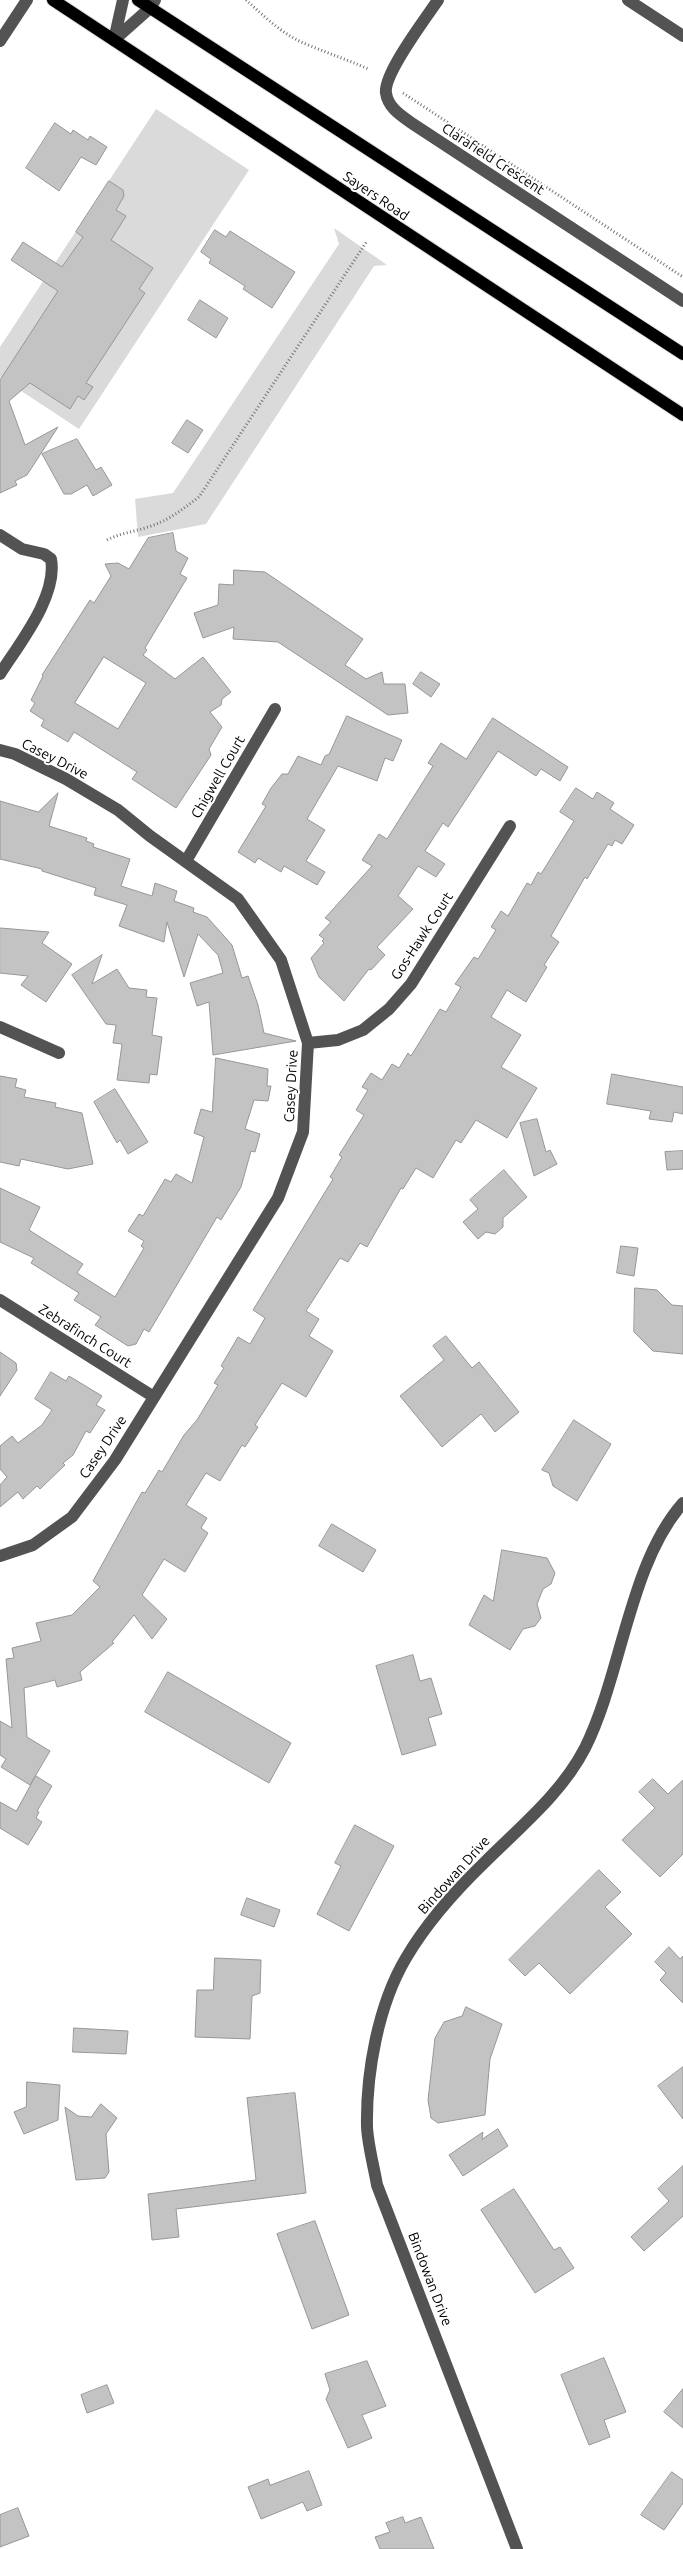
<!DOCTYPE html>
<html>
<head>
<meta charset="utf-8">
<style>
  body { margin:0 }
  canvas { display:block; background:#fff }
</style>
</head>
<body>
<canvas width="683" height="2549"></canvas>
<script>
const g = document.querySelector('canvas').getContext('2d');
g.lineJoin = 'round';
function fillPath(path, color) { g.fillStyle = color; g.fill(path, 'evenodd'); }
function trace(path, color, width, dash) { g.strokeStyle = color; g.lineWidth = width; g.lineCap = dash ? 'butt' : 'round'; g.setLineDash(dash || []); g.stroke(path); }
function write(font, color, halo, rows, align = 'center') {
  g.font = font + ' Ubuntu,sans-serif'; g.lineWidth = 4; g.setLineDash([]); g.textBaseline = 'middle'; g.strokeStyle = halo; g.fillStyle = color; for (const [text, x, y, turn = 0] of rows) {
    g.save(); g.translate(x, y); g.rotate((+turn || 0) * Math.PI / 180); g.textAlign = isNaN(turn) ? turn : align; if (halo) g.strokeText(text, 0, 0); g.fillText(text, 0, 0); g.restore();
  }
}
fillPath(new Path2D(`
  M156,109L249,170L79,429L0,377V347Z
  M334,228L387,265L374,266L206,524L138,537L135,499L173,493L339,244Z`), '#dadada');
const building = new Path2D(`
  M55,123L71,134L73,130L88,140L90,136L107,147L96,165L81,157L59,191L26,168Z
  M109,181L123,190L124,196L116,210L126,216L111,240L153,268L139,289L145,293L86,383L93,387L84,400L78,396L70,409L30,383L9,401L25,445L58,427L27,475L15,481L17,485L0,493V380L58,291L11,260L23,242L62,267L83,237L76,232Z
  M215,230L226,237L230,231L295,272L272,308L243,289L245,286L209,263L211,259L201,252Z
  M200,300L228,318L216,338L188,320Z
  M187,420L203,430L188,453L172,443Z
  M77,439L96,470L101,467L112,485L93,496L87,485L71,494H64L42,454Z
  M173,533L176,551L188,558L180,574L187,578L145,648L147,650L143,655L175,679L203,657L231,692L222,699L221,705L210,712L222,727L209,749L211,755L176,808L132,779L137,772L74,732L68,742L41,726L44,720L30,711L35,703L31,700L43,676L42,675L90,600L94,603L111,576L105,564L118,563L129,569L148,538ZM104,657L146,683L118,729L75,703Z
  M234,570L265,572L363,639L345,665L366,679L382,672L384,684H405L408,713L388,715L278,642L233,639L234,627L203,638L194,613L218,605L219,584L233,585Z
  M421,672L440,684L431,697L413,684Z
  M347,716L402,740L393,761L385,758L377,781L338,766L307,819L325,830L306,861L325,872L317,885L284,866L281,872L258,858L255,863L238,852L266,806L262,804L271,788L282,774H288L298,756L321,765L325,756L329,754Z
  M493,718L568,767L560,781L541,769L536,776L498,751L448,827L443,823L425,851L445,864L436,877L418,866L398,896L413,909L377,947L385,955L371,970L369,969L344,1001L319,977L311,958L324,943L322,941L324,939L319,935L331,922L325,918L372,866L362,860L379,834L387,839L433,766L428,763L441,743L466,759Z
  M576,788L593,799L597,792L614,803L610,809L634,825L622,844L615,840L612,846L608,844L587,879L585,877L551,936L559,942L544,965L547,967L526,1002L507,990L491,1017L521,1035L501,1067L537,1088L507,1138L476,1120L461,1143L456,1140L433,1178L416,1168L403,1189L401,1188L367,1247L360,1243L348,1262L340,1258L306,1311L319,1319L309,1336L333,1351L306,1397L282,1383L255,1425L258,1427L245,1447L242,1445L220,1481L206,1473L186,1505L207,1518L201,1528L208,1533L185,1572L164,1559L142,1595L167,1619L152,1639L134,1615L112,1642L114,1643L80,1672L82,1680L57,1687L55,1680L24,1688L27,1737L50,1751L30,1785L1,1767L6,1759L0,1755V1721L12,1728L6,1659L14,1658L12,1648L41,1641L36,1623L72,1615L100,1587L93,1581L133,1508L142,1492L145,1493L159,1470L162,1472L184,1435L197,1420L218,1385L214,1383L224,1368L221,1366L238,1337L250,1344L265,1318L253,1310L333,1179L330,1177L342,1157L339,1155L364,1115L356,1110L368,1090L362,1087L371,1073L382,1080L392,1064L399,1068L408,1053L411,1056L440,1009L446,1012L461,987L455,984L474,957L478,959L496,930L491,927L501,911L508,916L527,883L531,885L538,872L541,874L574,821L560,812Z
  M58,793L49,826L87,838L86,841L94,844L93,847L130,859L121,886L152,896L155,883L177,891L174,901L194,908L193,912L207,917L232,945L242,978L248,976L258,1005L264,1033L296,1041L213,1055L209,1002L197,1006L190,983L223,973L218,955L198,934L184,977L167,922L164,942L119,926L127,905L94,895L96,888L42,871V869L0,859V801L38,812Z
  M0,928L49,932L42,943L72,964L46,1002L21,985L28,976L0,973Z
  M102,955L92,984L117,969L129,988L147,990L146,997L157,998L152,1035L162,1037L157,1075L150,1074L149,1083L117,1080L122,1044L113,1043L116,1025L106,1024L72,975Z
  M216,1058L268,1069L267,1086H271L268,1101L254,1100L245,1129L260,1134L255,1152L251,1151L241,1187L221,1220L217,1217L149,1332L144,1329L136,1344L128,1346L95,1325L101,1317L74,1300L79,1293L31,1263L34,1258L0,1242V1188L40,1207L29,1230L83,1264L77,1273L115,1297L144,1248L141,1246L144,1241L128,1231L139,1214L143,1216L165,1179L171,1182L176,1174L192,1183L204,1137L194,1133L201,1109L212,1112Z
  M612,1074L683,1087V1114L674,1112L672,1122L649,1119L651,1111L607,1104Z
  M0,1076L17,1079L15,1087L26,1090L24,1097L56,1103L55,1107L82,1113L93,1164L68,1169L21,1159L19,1166L0,1162Z
  M115,1089L148,1142L128,1154L120,1140L117,1143L94,1102Z
  M537,1119L546,1152L550,1150L557,1164L534,1176L520,1123Z
  M683,1151V1169L667,1170L665,1152Z
  M504,1170L527,1197L503,1218V1227L495,1234L486,1232L478,1239L463,1222L478,1209L470,1200Z
  M621,1246L638,1248L634,1276L617,1273Z
  M635,1288L657,1290L672,1305L683,1306V1354L653,1351L634,1332Z
  M446,1336L472,1368L479,1362L519,1412L495,1432L481,1414L442,1447L400,1396L444,1360L433,1346Z
  M0,1352L16,1363L17,1370L0,1396Z
  M51,1372L66,1381L69,1376L102,1396L96,1405L105,1410L90,1433L86,1431L73,1455L63,1463L65,1465L40,1489L37,1486L23,1499L18,1492L0,1507V1485L7,1477L0,1469V1446L12,1436L18,1443L42,1425L52,1410L35,1399Z
  M574,1420L611,1444L577,1501L553,1486L549,1473L542,1470Z
  M332,1524L376,1550L363,1572L319,1546Z
  M502,1550L547,1558L555,1573L551,1584L543,1589L537,1604L541,1618L535,1626L523,1629L510,1650L469,1625L484,1595L493,1601Z
  M413,1655L420,1681L431,1678L442,1714L428,1718L436,1745L402,1755L376,1666Z
  M168,1672L291,1743L269,1783L145,1712Z
  M36,1776L52,1786L37,1811L39,1812L36,1818L42,1822L28,1845L0,1828V1802L16,1811Z
  M653,1779L668,1794L683,1780V1854L660,1877L622,1840L655,1808L639,1792Z
  M355,1825L394,1846L349,1931L317,1914L341,1866L335,1863Z
  M599,1870L621,1892L605,1907L632,1934L570,1994L539,1963L525,1976L509,1960Z
  M247,1898L280,1910L274,1927L241,1915Z
  M669,1947L680,1959L683,1956V2003L660,1980L666,1973L655,1962Z
  M215,1958L261,1960L260,1993L252,1996L250,2039L195,2037L197,1990H213Z
  M466,2007L502,2024L490,2059L485,2115L438,2123L431,2118L428,2100L435,2038L444,2022L462,2016Z
  M74,2028L128,2031L126,2054L73,2052Z
  M683,2067V2119L658,2086Z
  M27,2082L60,2085L58,2120L24,2134L14,2112L26,2107Z
  M295,2093L306,2193L176,2209L179,2237L152,2240L148,2194L256,2180L247,2098Z
  M101,2104L117,2118L106,2134L109,2172L105,2178L76,2180L65,2107L78,2116L91,2117Z
  M498,2129L508,2146L463,2176L449,2155L483,2132L482,2139Z
  M683,2166V2216L644,2251L631,2237L669,2201L658,2189Z
  M514,2189L554,2250L560,2247L574,2268L535,2293L481,2210Z
  M315,2221L349,2315L312,2329L277,2234Z
  M604,2358L626,2412L604,2420L610,2437L589,2445L561,2375Z
  M367,2361L386,2406L362,2415L372,2438L348,2448L326,2399L330,2390L325,2374Z
  M107,2385L114,2403L87,2413L81,2395Z
  M683,2389V2428L664,2412Z
  M309,2471L322,2505L307,2511L303,2502L261,2519L248,2487L268,2479L270,2485Z
  M672,2472L683,2480V2503L664,2530L641,2515Z
  M18,2508L29,2536L0,2547V2515Z
  M403,2517L405,2523L421,2517L434,2549H380L375,2537L390,2532L386,2523Z`);
fillPath(building, '#c3c3c3');
trace(building, '#979797', 1);
const major = new Path2D(`
  M53,0L683,415
  M138,0L683,354`);
trace(major, '#dbdbdb', 14);
trace(new Path2D(`
  M246,0C264,16 283,35 306,44C327,53 346,59 368,69
  M403,93L683,277
  M107,540C120,533 134,532 148,527C168,521 183,509 199,497L367,241`), '#757575', 3, [1, 2.5]);
trace(new Path2D(`
  M438,0C426,18 383,74 386,93C388,108 402,116 413,124L683,301
  M628,0L683,36
  M114,40L150,8L155,0
  M114,40L123,0
  M0,41L27,0
  M0,535L22,549L44,554L51,559C58,596 19,644 0,674
  M0,750L15,754L66,779L118,810L150,836L238,899L281,960L308,1043L303,1132L278,1198L115,1460L72,1517L33,1545L0,1556
  M186,861L275,709
  M0,1027L59,1053
  M308,1043L338,1040L363,1030L389,1009L411,984L510,826
  M0,1300L154,1397
  M517,2549L377,2185C374,2167 368,2146 367,2127C366,2073 378,2005 406,1958C427,1922 455,1891 485,1862C520,1827 562,1793 585,1748C622,1674 629,1564 683,1503`), '#535353', 12);
trace(major, '#000', 12);
write('14px', '#000', '#fff', [
  ["Clarafield Crescent",493,159,33],
  ["Sayers Road",376,196,34],
  ["Casey Drive",55,759,27],
  ["Chigwell Court",218,777,-60],
  ["Gos-Hawk Court",422,936,-57],
  ["Casey Drive",291,1086,-87],
  ["Zebrafinch Court",85,1336,32],
  ["Casey Drive",103,1447,-56],
  ["Bindowan Drive",454,1875,-48],
  ["Bindowan Drive",430,2279,69]
]);
</script>
</body>
</html>
